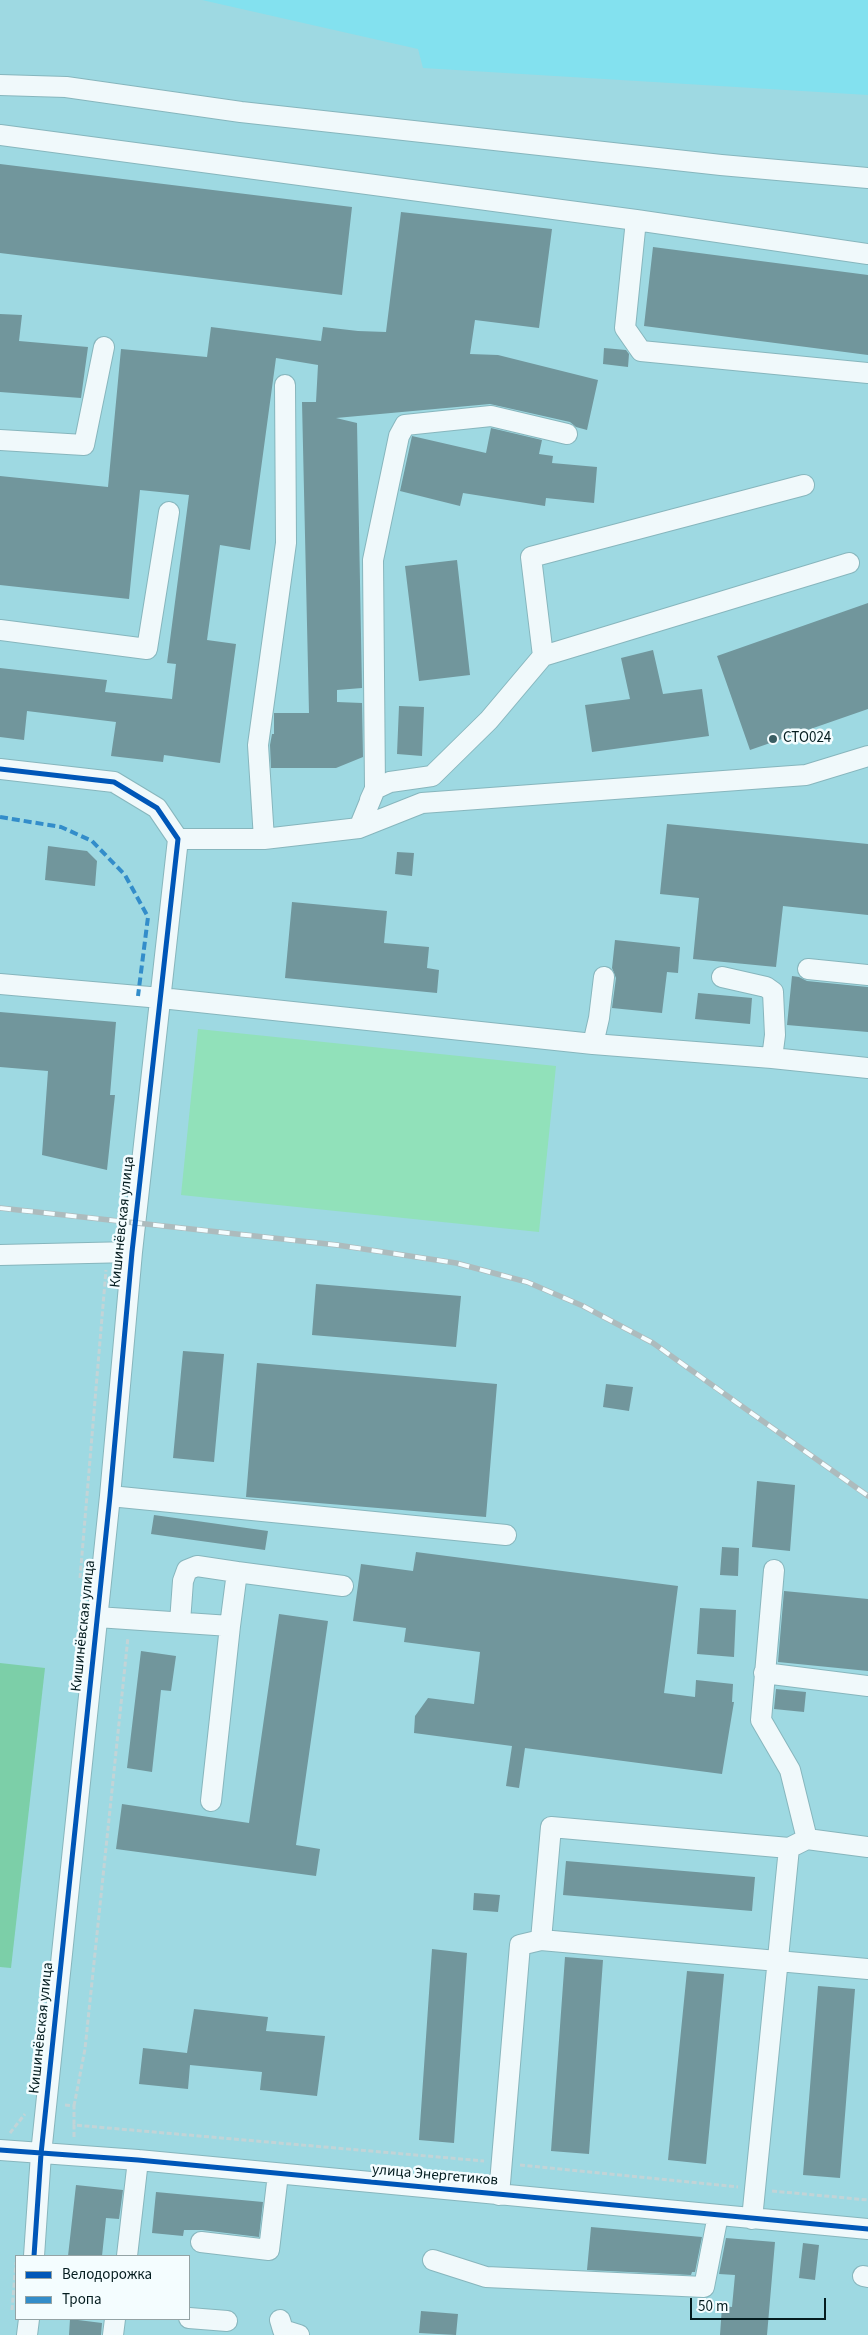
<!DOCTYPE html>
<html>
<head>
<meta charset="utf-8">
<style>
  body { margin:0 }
  #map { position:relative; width:868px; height:2335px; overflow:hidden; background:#9ed9e2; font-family:"Source Sans 3",sans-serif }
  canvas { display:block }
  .legend { position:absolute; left:15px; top:2255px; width:175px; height:65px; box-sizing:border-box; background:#f4fdff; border:1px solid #94a3a5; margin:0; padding:6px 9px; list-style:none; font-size:15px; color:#041c1f }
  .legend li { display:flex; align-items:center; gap:10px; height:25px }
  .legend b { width:25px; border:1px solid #94a3a5 }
  .scale { position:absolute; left:690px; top:2298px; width:136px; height:22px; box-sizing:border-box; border:2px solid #041c1f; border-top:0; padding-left:6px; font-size:15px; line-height:18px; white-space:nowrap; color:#041c1f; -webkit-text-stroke:4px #f4fdff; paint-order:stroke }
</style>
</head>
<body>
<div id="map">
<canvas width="868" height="2335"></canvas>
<ul class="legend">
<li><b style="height:6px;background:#0057b8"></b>Велодорожка</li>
<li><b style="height:6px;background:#338dca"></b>Тропа</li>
</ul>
<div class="scale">50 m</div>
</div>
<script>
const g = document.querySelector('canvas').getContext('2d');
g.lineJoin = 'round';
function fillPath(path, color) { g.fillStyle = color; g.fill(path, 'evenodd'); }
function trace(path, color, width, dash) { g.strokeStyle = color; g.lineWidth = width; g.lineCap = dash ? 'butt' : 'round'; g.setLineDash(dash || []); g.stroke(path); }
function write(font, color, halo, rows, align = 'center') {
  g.font = font + ' "Source Sans 3",sans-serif'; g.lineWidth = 5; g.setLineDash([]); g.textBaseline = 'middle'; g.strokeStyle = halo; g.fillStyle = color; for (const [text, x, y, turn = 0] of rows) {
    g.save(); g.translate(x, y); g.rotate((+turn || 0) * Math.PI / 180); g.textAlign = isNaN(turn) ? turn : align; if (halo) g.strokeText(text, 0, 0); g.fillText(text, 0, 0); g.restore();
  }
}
fillPath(new Path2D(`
  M202,0H868V95L423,68L418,49Z`), '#83e1ef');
fillPath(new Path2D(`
  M198,1029L556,1066L539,1232L181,1195Z`), '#91e1ba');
fillPath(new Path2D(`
  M0,1663L45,1668L11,1968L0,1967Z`), '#7ccfa8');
fillPath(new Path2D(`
  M0,164L352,207L342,295L0,253Z
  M401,212L552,229L539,328L475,320L470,354L498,355L598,380L587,430L576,427L570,422L490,404L336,418L357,423L362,688L337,690V702L362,703L363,757L336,768H271L270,745L272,734H274V713H309L302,402H316L318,365L276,358L250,550L220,545L207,640L236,644L220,763L164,755L163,762L111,756L116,722L27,711L24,740L0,737V668L107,680L105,692L172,699L176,664L167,663L189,495L140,490L129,599L0,585V476L108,487L121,349L207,357L211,327L321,341L323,327L358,331L386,332Z
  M653,247L868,275V355L644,326Z
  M0,314L22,315L19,341L88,347L81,398L0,392Z
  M604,348L626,350L629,354L628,367L603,364Z
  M491,428L542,440L539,454L553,456L552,463L597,467L594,503L546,498L545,506L463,493L460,506L400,491L412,436L486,453Z
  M457,560L470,675L419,681L405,566Z
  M868,603V709L750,750L717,656Z
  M653,650L663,694L702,689L709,736L592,752L585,705L630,699L621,658Z
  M399,706L424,707L422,756L397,754Z
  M667,824L868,844V915L783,906L776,967L693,959L699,898L660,894Z
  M48,846L87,851L97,861L95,886L45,880Z
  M397,852L414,853L412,876L395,874Z
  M292,902L387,911L384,943L429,947L427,968L439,970L437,993L285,978Z
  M615,940L680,947L678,973L667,972L662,1013L612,1008L616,978L612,968Z
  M792,976L799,977L807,981L868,987V1032L787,1025Z
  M698,993L752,998L750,1024L695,1019Z
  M0,1012L116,1022L110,1095H115L107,1170L42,1155L48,1071L0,1067Z
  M316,1284L461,1296L456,1347L312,1335Z
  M183,1351L224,1354L214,1462L173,1458Z
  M257,1363L497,1384L486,1517L246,1497Z
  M606,1384L633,1387L629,1411L603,1407Z
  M757,1481L795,1485L790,1551L752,1547Z
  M154,1515L268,1531L265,1550L151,1534Z
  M722,1547L739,1548L738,1576L720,1575Z
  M416,1552L678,1586L664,1693L695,1697L696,1680L733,1684L732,1702H734L722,1774L525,1748L519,1788L506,1786L512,1746L414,1733L415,1716L428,1698L474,1704L480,1652L404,1642L406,1628L353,1621L361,1564L413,1571Z
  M784,1591L868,1599V1671L778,1662Z
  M700,1608L736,1610L734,1657L697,1654Z
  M279,1614L328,1621L296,1845L320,1849L316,1876L116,1849L122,1804L249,1823Z
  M141,1651L176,1656L171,1691L161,1690L152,1772L127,1768Z
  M776,1689L806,1692L804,1712L774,1709Z
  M566,1861L755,1877L752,1911L563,1895Z
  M474,1893L500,1895L498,1912L473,1910Z
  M432,1949L467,1953L454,2143L419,2140Z
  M565,1957L603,1960L589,2154L551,2151Z
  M687,1971L724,1974L706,2164L668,2160Z
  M818,1986L855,1989L840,2178L803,2175Z
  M194,2009L268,2017L266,2031L325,2036L317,2096L260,2090L262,2072L190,2065L188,2089L139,2084L143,2048L187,2053Z
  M76,2185L123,2190L119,2219L106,2218L102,2256H68Z
  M156,2192L263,2202L259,2237L202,2230H184L183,2236L152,2233Z
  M591,2227L702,2237L695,2272H692L691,2275L587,2270Z
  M726,2238L775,2242L767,2335H720L722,2306L732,2307L735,2275L719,2274Z
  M803,2243L819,2245L815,2280L799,2278Z
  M421,2311L458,2314L456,2335L419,2333Z
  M70,2319L102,2323L101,2335H69Z`), '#71969c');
const minor = new Path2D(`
  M0,85L66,87L241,112L721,165L868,178
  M0,135L636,220L625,328L641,351L868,373
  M636,220L868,254
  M0,440L84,445L104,347
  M0,630L147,649L169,512
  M543,656L531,557L804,485
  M0,769L114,782L157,808L178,839L132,1252L110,1496L41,2154L34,2256
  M370,800L375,789L373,560L399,436L405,425L491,416L567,434
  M359,828L375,789L390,782L432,776L489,720L543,656L849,563
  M178,839H264L359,828L422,803L806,775L868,756
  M264,839L258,745L286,543L285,385
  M808,969L868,975
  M722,977L766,987L773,992L775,1035L772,1058
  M0,984L161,998L593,1044L772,1058L868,1068
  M593,1044L599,1018L604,977
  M0,1255L132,1252
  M110,1496L506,1535
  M97,1617L230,1626L211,1801
  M180,1622L183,1581L187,1570L197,1566L237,1572
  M230,1626L237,1572L343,1586
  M764,1673L868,1686
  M541,1940L551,1827L789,1848L807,1839L868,1847
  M0,2150L138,2160L868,2229
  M499,2195L520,1945L541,1940L868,1969
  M752,2219L789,1848L807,1839L790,1770L761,1720L774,1570
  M201,2242L269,2250L278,2174
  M127,2256L138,2160
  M433,2260L486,2277L704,2287L718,2215
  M863,2276L868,2277
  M189,2318L227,2321
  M280,2320L283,2330L299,2335
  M27,2335L29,2319
  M113,2335L115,2319`);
trace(minor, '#87b6bd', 22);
trace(new Path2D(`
  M80,1578L106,1270
  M65,2105L74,2106V2125
  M74,2106L85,2049L128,1637
  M10,2133L25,2114
  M74,2137V2125L484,2161
  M520,2165L738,2187
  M772,2191L868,2200
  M12,2310L16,2262`), '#c2d4d7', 3, [5, 2.5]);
trace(minor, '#f0f9fb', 20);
const rail = new Path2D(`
  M0,1208L337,1245L456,1263L527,1282L583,1306L653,1343L868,1496`);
trace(rail, '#adbbbd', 5.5);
trace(rail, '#f4fdff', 4, [11]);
trace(new Path2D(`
  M0,817L61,827L92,841L125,875L148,917L138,996`), '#338dca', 4, [8, 4]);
trace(new Path2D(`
  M0,769L114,782L157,808L178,839L132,1252L110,1496L41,2154L34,2256
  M0,2150L138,2160L868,2229`), '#0057b8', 5);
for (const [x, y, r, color] of [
  [773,739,5,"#3a5e63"]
]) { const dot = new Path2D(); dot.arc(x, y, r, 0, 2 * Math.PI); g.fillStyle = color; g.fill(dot); trace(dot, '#f4fdff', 2); }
write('15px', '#041c1f', '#f4fdff', [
  ["СТО024",783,739]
], 'left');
write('15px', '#041c1f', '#f4fdff', [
  ["Кишинёвская улица",123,1222,-84],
  ["Кишинёвская улица",84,1626,-84],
  ["Кишинёвская улица",42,2028,-84],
  ["улица Энергетиков",435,2176,5]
]);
</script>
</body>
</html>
